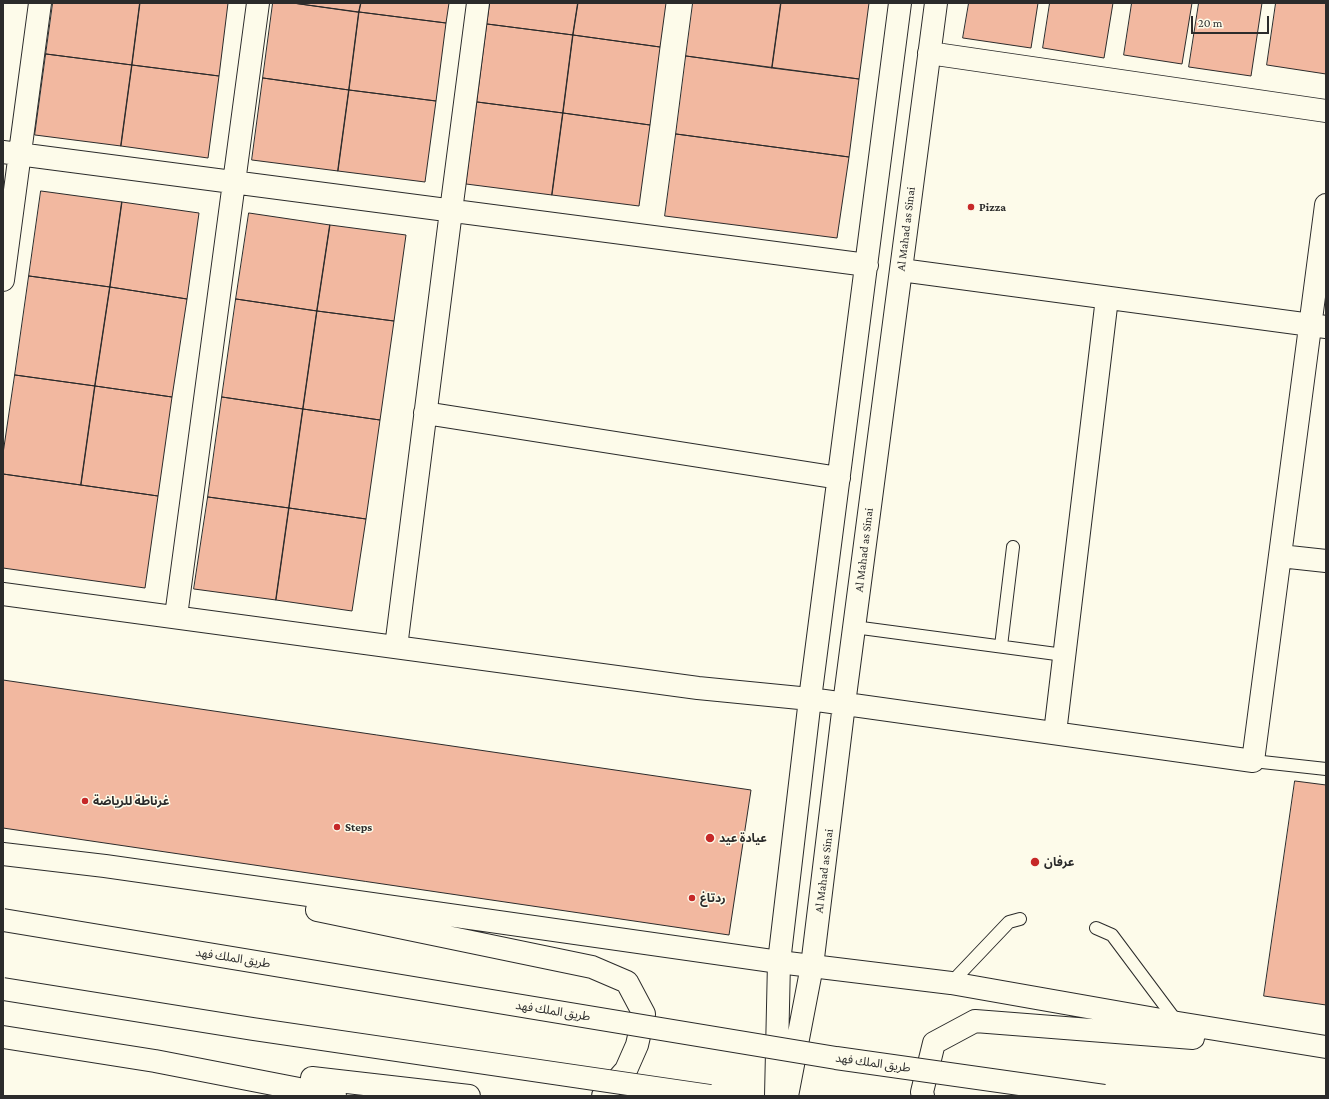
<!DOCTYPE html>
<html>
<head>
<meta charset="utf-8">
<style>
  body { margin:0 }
  #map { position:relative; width:1329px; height:1099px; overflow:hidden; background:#fdfbea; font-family:"Crimson Pro",serif }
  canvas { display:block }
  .frame { position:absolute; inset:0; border:4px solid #2b2b2b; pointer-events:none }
  .scale { position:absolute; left:1191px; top:16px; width:78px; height:18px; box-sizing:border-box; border:2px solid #2b2b2b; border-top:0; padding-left:5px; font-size:12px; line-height:14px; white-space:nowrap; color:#2b2b2b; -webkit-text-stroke:3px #fdfbea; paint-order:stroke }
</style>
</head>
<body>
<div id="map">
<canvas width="1329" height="1099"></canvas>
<div class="frame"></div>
<div class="scale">20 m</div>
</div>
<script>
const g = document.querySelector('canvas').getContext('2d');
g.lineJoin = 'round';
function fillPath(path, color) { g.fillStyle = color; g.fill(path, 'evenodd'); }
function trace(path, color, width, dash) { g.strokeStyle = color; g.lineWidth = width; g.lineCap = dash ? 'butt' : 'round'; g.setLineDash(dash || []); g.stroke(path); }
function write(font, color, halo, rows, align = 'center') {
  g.font = font + ' "Crimson Pro","Noto Sans Arabic",serif'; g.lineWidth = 3; g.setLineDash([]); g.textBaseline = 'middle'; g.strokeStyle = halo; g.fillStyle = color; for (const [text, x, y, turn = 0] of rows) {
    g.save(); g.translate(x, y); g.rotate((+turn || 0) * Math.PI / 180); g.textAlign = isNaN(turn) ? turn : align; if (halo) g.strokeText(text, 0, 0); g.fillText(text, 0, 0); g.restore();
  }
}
const building = new Path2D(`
  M53,3H140L132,65L46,54Z
  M140,3H228L219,76L132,65Z
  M273,3H293L359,12L349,90L263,78Z
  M293,3H361L359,12Z
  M361,3H449L446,23L359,12Z
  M490,3H578L573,35L487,24Z
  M578,3H666L660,47L573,35Z
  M693,3H781L772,68L686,56Z
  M781,3H869L859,79L772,68Z
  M969,3H1038L1031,48L963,38Z
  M1050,3H1113L1104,58L1043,48Z
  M1132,3H1192L1182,64L1124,55Z
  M1199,3H1262L1251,76L1189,67Z
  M1276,3H1326V74L1267,65Z
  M359,12L446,23L436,101L349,90Z
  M487,24L573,35L563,113L477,102Z
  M573,35L660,47L650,125L563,113Z
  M46,54L132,65L121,146L35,135Z
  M686,56L859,79L849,157L676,134Z
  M132,65L219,76L208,158L121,146Z
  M263,78L349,90L338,171L252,160Z
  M349,90L436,101L425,182L338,171Z
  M477,102L563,113L552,195L466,184Z
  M563,113L650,125L639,206L552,195Z
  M676,134L849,157L837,238L665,216Z
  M41,191L122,202L110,287L29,276Z
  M122,202L199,213L187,299L110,287Z
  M249,213L330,225L317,311L236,299Z
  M330,225L406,235L394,321L317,311Z
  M29,276L110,287L95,386L15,375Z
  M110,287L187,299L172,397L95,386Z
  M236,299L317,311L303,409L222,397Z
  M317,311L394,321L380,420L303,409Z
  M15,375L95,386L81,485L3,474V454Z
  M95,386L172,397L158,496L81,485Z
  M222,397L303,409L289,508L208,497Z
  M303,409L380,420L366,519L289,508Z
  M3,474L158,496L145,588L3,568Z
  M208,497L289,508L276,600L194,589Z
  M289,508L366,519L352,611L276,600Z
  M3,680L751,790L729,935L3,828Z
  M1295,781L1326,785V1005L1264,996Z`);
fillPath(building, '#f2b8a0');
trace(building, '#2b2b2b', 1);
const service = new Path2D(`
  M854,627L1064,655
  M1001,646L1013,547
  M1253,761L1326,769
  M1096,928L1112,935L1177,1022
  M951,983L1009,922L1020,919`);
const minor = new Path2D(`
  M929,53L1326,111
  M3,152L867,265
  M901,270L1326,327
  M3,280L40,3
  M425,413L839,478
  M1280,556L1326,561
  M3,594L698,688L810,699L1253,761L1326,205
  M176,616L258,3
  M396,647L451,211L478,3
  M1055,733L1107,298
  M776,1096L779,962L810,699L900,3
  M787,1096L812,966L844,704L936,3`);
const primary = new Path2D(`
  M3,854L105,866L779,962L951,983L1178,1023L1326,1047
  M317,910L592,967L627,982L644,1014L637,1045L626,1070L603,1096
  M3,1037L155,1061L335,1096
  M312,1078L469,1096
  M923,1096L922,1092L934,1043L975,1021L1193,1038`);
trace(service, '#2b2b2b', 14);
trace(minor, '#2b2b2b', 24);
trace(primary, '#2b2b2b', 24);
trace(service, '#fdfbea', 12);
trace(minor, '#fdfbea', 22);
trace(primary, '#fdfbea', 22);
const trunkBridge = new Path2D(`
  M3,920L836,1058L1104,1096
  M3,989L253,1029L710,1096`);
trace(trunkBridge, '#2b2b2b', 24, []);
trace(trunkBridge, '#fdfbea', 22);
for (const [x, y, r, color] of [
  [971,207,4,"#c62828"],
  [85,801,4,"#c62828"],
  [337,827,4,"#c62828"],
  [710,838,5,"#c62828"],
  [1035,862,5,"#c62828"],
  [692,898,4,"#c62828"]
]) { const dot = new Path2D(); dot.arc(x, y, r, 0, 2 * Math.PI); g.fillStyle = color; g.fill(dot); trace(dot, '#fdfbea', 1.5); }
write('bold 12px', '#2b2b2b', '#fdfbea', [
  ["Pizza",979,207],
  ["غرناطة للرياضة",93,801],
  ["Steps",345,827],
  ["عيادة عيد",719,838],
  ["عرفان",1044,862],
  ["ردتاغ",700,898]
], 'left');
write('12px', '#2b2b2b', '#fdfbea', [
  ["Al Mahad as Sinai",906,229,-83],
  ["Al Mahad as Sinai",864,550,-83],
  ["Al Mahad as Sinai",824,871,-83],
  ["طريق الملك فهد",233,958,9],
  ["طريق الملك فهد",553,1011,9],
  ["طريق الملك فهد",873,1063,8]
]);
</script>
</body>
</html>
